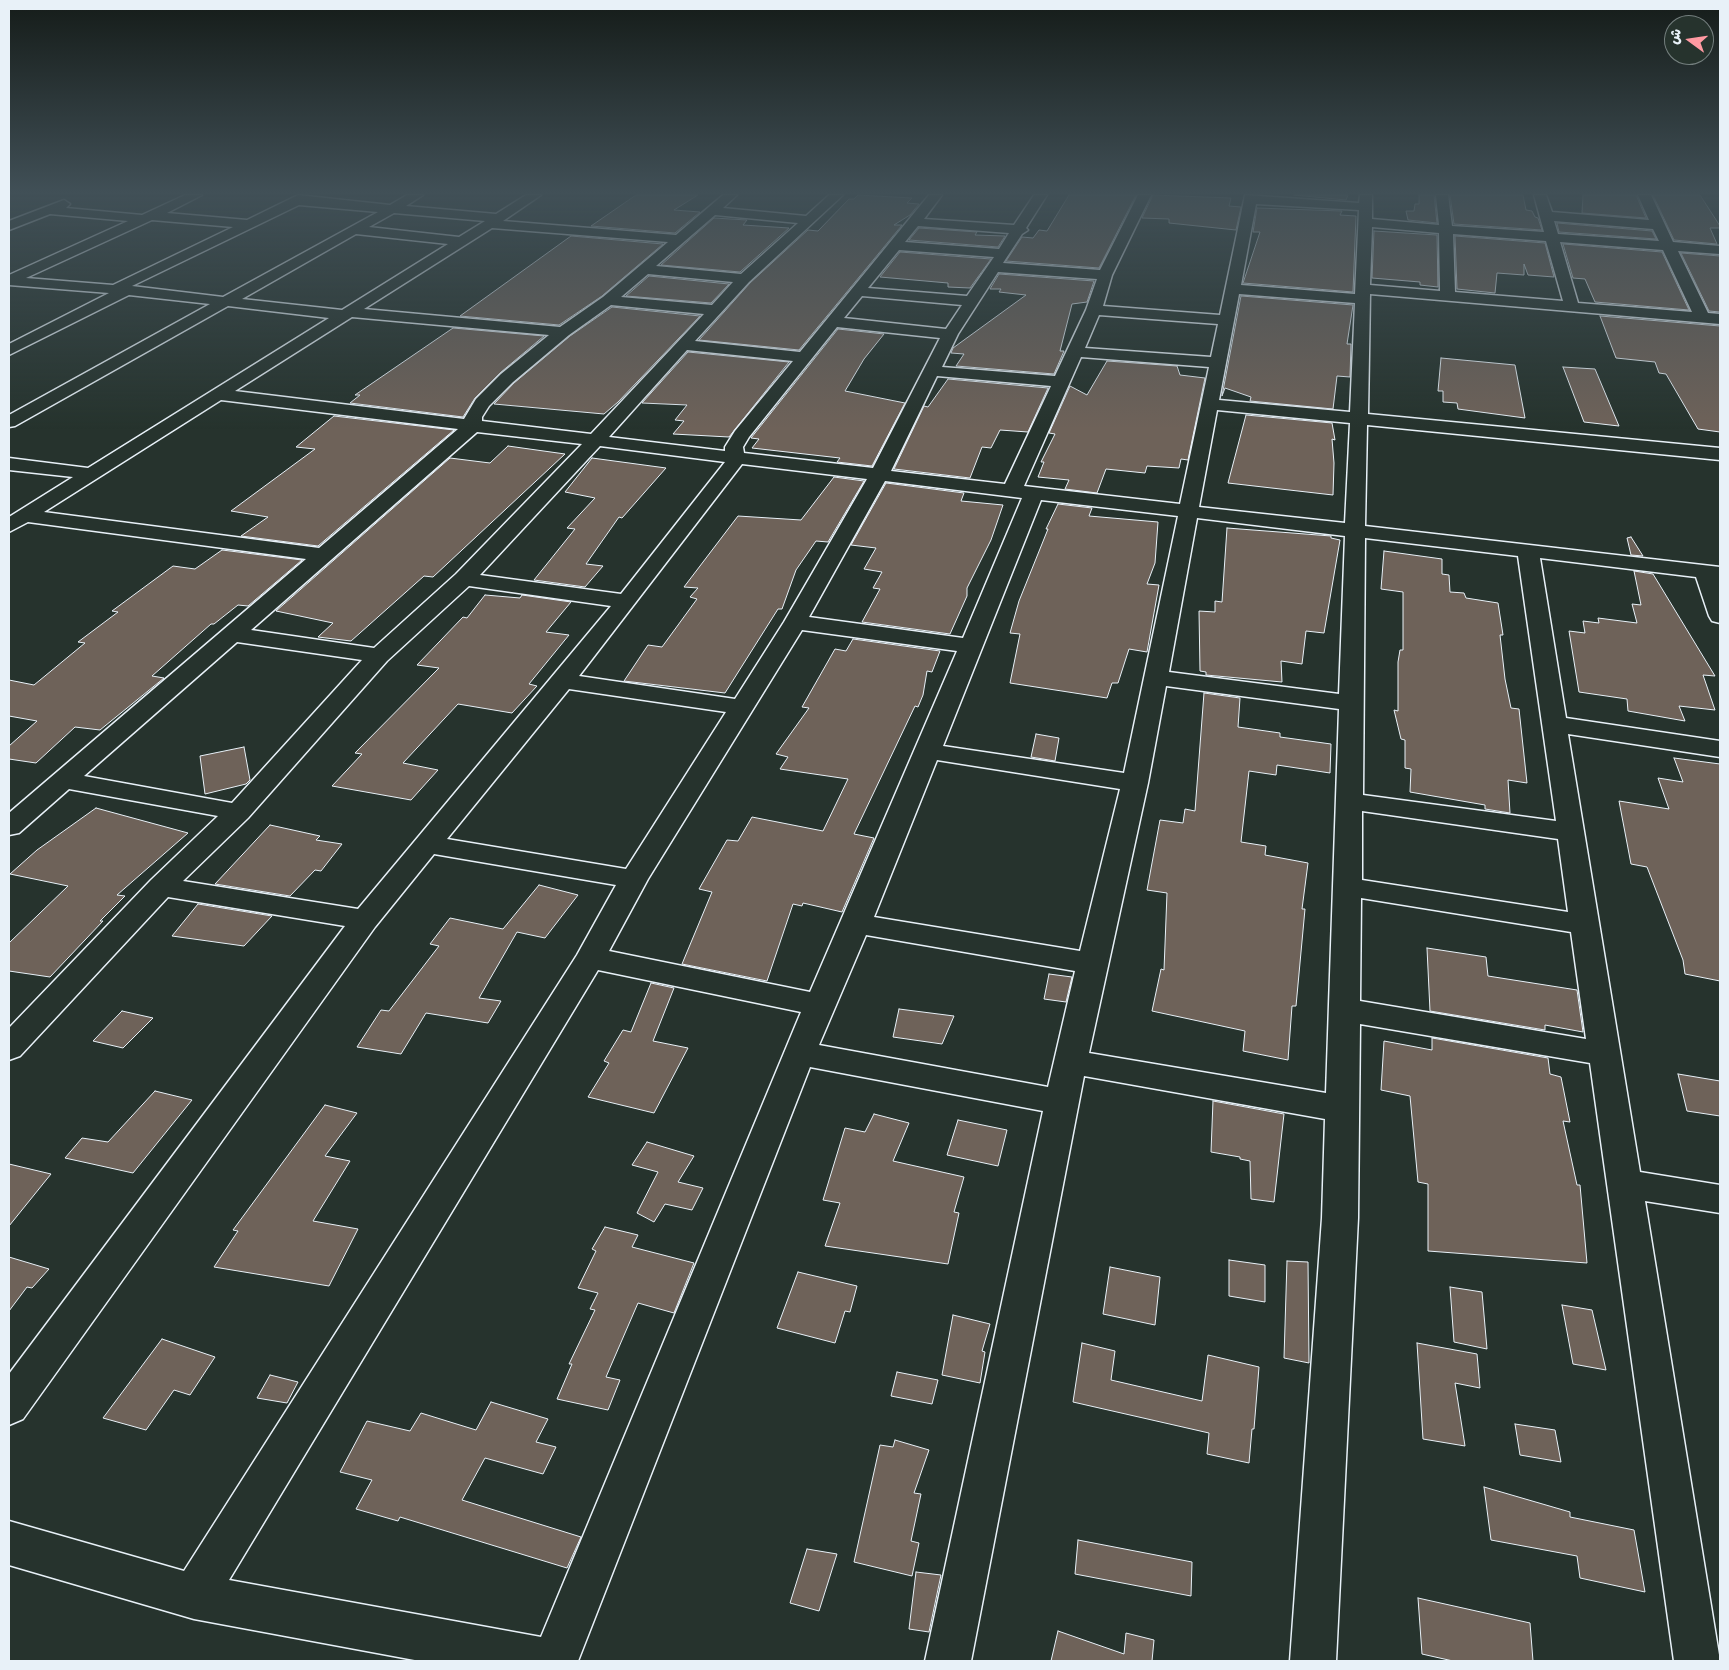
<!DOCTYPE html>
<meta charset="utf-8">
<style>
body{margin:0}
#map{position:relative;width:1729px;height:1670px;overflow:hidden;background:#26332d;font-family:Sriracha,"Playpen Sans Arabic",sans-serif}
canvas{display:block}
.frame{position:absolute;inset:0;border:10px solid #e8f1f8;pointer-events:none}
.north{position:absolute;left:1664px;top:15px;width:50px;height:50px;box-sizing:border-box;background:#26332d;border:1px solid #747f7e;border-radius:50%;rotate:284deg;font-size:14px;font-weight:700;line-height:20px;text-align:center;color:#e8f1f8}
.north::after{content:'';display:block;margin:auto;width:18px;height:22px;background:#ff9aa2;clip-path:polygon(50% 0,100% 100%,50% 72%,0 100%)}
</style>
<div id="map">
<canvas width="1729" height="1670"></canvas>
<div class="frame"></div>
<div class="north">ش</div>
</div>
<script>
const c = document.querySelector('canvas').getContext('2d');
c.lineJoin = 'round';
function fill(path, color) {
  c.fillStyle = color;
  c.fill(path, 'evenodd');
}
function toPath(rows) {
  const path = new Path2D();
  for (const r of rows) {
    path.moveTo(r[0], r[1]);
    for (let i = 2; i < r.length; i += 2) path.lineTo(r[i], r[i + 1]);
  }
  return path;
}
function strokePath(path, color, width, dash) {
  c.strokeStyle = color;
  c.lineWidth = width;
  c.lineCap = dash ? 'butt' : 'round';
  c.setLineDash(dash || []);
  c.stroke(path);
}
const building = toPath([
 [636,195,698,195,674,210,700,212,675,233,591,226,636,195],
 [858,195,912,198,907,203,919,204,910,215,894,225,902,225,799,350,699,340,750,283,808,230,818,231,849,199,854,199,858,195],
 [1069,195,1136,195,1099,268,1006,261,1022,237,1033,238,1039,230,1047,231,1069,195],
 [1153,195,1231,198,1229,206,1241,207,1236,230,1169,223,1169,219,1142,218,1153,195],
 [1294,195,1348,195,1346,200,1294,195],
 [1419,195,1434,195,1437,223,1408,220,1406,211,1414,211,1415,204,1419,204,1419,195],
 [1450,195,1523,195,1526,210,1532,211,1535,217,1538,218,1542,230,1454,224,1450,195],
 [1583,195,1636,195,1646,218,1582,213,1583,195],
 [1653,195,1700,195,1720,226,1720,228,1710,228,1717,244,1674,240,1653,195],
 [1257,208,1342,211,1340,215,1356,216,1353,292,1243,283,1260,232,1253,232,1257,208],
 [714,218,747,220,743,225,789,228,740,272,661,265,714,218],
 [1557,223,1652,231,1656,239,1559,232,1557,223],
 [919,228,977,232,975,235,1005,236,998,247,909,240,919,228],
 [1374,231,1437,235,1438,287,1420,285,1420,282,1372,278,1374,231],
 [571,236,663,244,602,296,559,325,460,316,571,236],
 [1455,236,1545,243,1554,277,1528,275,1524,264,1524,275,1497,273,1495,293,1457,289,1455,236],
 [1563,244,1662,252,1689,310,1595,302,1585,279,1573,278,1563,244],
 [900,252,991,259,970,288,948,287,948,283,880,277,900,252],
 [1681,253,1720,256,1720,312,1709,311,1681,253],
 [999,274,1094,281,1087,302,1072,304,1060,351,1064,351,1054,374,956,366,964,354,951,353,953,348,1026,295,999,292,1001,289,990,289,999,274],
 [649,276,729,284,711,303,626,296,649,276],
 [1241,296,1353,305,1347,344,1351,344,1350,377,1337,376,1333,409,1250,401,1251,397,1225,388,1222,396,1241,296],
 [612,307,700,316,618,402,604,414,494,404,514,383,570,336,612,307],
 [1600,316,1720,326,1720,432,1698,429,1666,374,1659,373,1655,362,1616,358,1600,316],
 [453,328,544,336,500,373,475,398,463,417,350,403,360,395,355,395,453,328],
 [838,329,884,334,864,359,845,391,905,403,872,466,837,462,840,458,752,448,759,439,751,438,838,329],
 [688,352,789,362,729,437,673,434,684,421,675,420,687,405,642,403,688,352],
 [1441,358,1515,365,1525,418,1458,409,1457,403,1443,402,1443,391,1438,391,1441,358],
 [1107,361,1177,366,1180,375,1205,378,1188,460,1181,459,1179,468,1147,466,1145,473,1106,469,1097,493,1065,489,1069,480,1038,477,1044,462,1041,462,1055,434,1049,433,1070,386,1087,395,1107,361],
 [1563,367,1595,369,1619,426,1584,422,1563,367],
 [948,379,1048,388,1028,432,1000,430,991,448,982,447,970,478,894,469,924,406,928,407,948,379],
 [1246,415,1332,423,1335,440,1332,439,1334,463,1333,495,1228,483,1246,415],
 [334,416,454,430,318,546,241,536,268,517,231,511,315,449,296,447,334,416],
 [508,446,565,454,433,577,424,576,351,641,318,637,333,623,276,611,450,458,490,463,508,446],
 [592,458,666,468,622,518,619,517,586,564,603,566,585,587,534,580,575,529,567,528,595,498,565,492,592,458],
 [834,477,864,481,828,542,816,541,796,570,782,609,778,609,725,693,624,681,648,645,662,647,697,599,690,597,698,588,684,587,738,516,801,520,834,477],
 [886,483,964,493,961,501,1003,505,991,540,967,588,967,596,950,634,862,622,880,589,873,588,882,572,864,569,876,548,851,545,886,483],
 [1058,504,1092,508,1089,516,1158,522,1155,563,1147,584,1159,585,1147,652,1129,649,1118,683,1112,683,1107,698,1010,683,1020,634,1010,633,1019,601,1048,529,1046,529,1058,504],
 [1227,528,1331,536,1331,538,1340,540,1324,633,1306,631,1302,664,1281,661,1282,682,1206,675,1206,672,1200,671,1199,611,1215,612,1215,601,1222,602,1227,528],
 [1631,537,1643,556,1631,555,1627,538,1631,537],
 [222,550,302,560,248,606,238,605,214,624,211,624,152,676,164,678,100,730,75,727,36,763,9,759,9,746,37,721,9,716,9,680,34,685,85,643,78,642,118,612,112,611,173,566,195,569,222,550],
 [1384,551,1442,559,1442,574,1449,575,1450,592,1464,593,1466,598,1498,603,1503,635,1500,635,1505,679,1511,708,1519,709,1527,783,1508,780,1510,813,1485,809,1485,805,1410,792,1411,769,1405,768,1405,740,1401,739,1394,710,1398,711,1398,662,1400,650,1403,650,1403,592,1381,589,1384,551],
 [1634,571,1653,574,1715,676,1703,675,1715,710,1679,706,1685,721,1628,711,1627,699,1579,692,1569,631,1585,633,1583,621,1599,623,1598,618,1637,623,1632,604,1641,605,1634,571],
 [485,595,520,598,522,595,571,602,546,632,569,635,529,684,537,686,512,713,458,704,403,763,438,770,411,800,332,786,362,754,355,753,439,668,417,665,463,617,467,618,485,595],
 [853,639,940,651,932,672,927,671,923,695,918,707,915,706,854,834,874,838,842,912,803,903,802,906,793,904,767,981,682,964,712,892,699,889,727,840,738,841,752,817,823,831,848,779,780,769,788,757,776,754,809,708,802,707,835,649,846,651,853,639],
 [1204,693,1240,698,1238,727,1280,733,1280,737,1331,744,1330,773,1277,765,1276,775,1249,771,1241,842,1266,846,1265,855,1308,863,1302,909,1305,909,1296,1006,1292,1006,1288,1060,1243,1051,1245,1031,1152,1011,1161,969,1164,970,1167,893,1147,890,1160,820,1183,823,1185,809,1195,811,1204,693],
 [1036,734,1059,738,1055,761,1031,757,1036,734],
 [244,747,250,780,246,784,205,794,200,756,244,747],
 [1674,758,1720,764,1720,981,1685,974,1683,960,1647,867,1631,864,1619,801,1669,809,1658,778,1683,782,1674,758],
 [96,808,188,833,117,895,125,896,100,921,103,921,50,977,9,971,9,943,68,886,10,874,37,850,96,808],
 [270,825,320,836,316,840,342,844,321,871,315,870,290,896,215,884,270,825],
 [539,885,578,895,545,938,517,932,479,998,501,1001,488,1023,426,1013,401,1054,357,1047,381,1010,389,1011,439,946,430,944,450,918,503,929,539,885],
 [198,904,272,916,244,946,172,936,198,904],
 [1427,948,1486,957,1488,976,1577,990,1583,1032,1545,1025,1545,1030,1430,1011,1427,948],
 [1049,974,1072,977,1066,1002,1044,999,1049,974],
 [651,983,674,988,653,1041,688,1048,654,1113,588,1097,609,1063,604,1061,623,1030,631,1032,651,983],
 [899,1009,954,1016,942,1044,893,1037,899,1009],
 [122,1011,153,1018,123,1048,93,1041,122,1011],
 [1432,1038,1548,1058,1550,1074,1561,1077,1570,1122,1563,1121,1577,1185,1580,1185,1587,1263,1428,1251,1428,1184,1418,1182,1410,1096,1381,1090,1384,1041,1432,1050,1432,1038],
 [1678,1074,1720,1081,1720,1116,1687,1111,1678,1074],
 [155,1091,192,1100,133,1173,65,1158,82,1138,108,1142,155,1091],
 [1213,1101,1284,1114,1274,1202,1251,1199,1250,1161,1240,1159,1240,1157,1211,1152,1213,1101],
 [325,1105,357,1113,325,1156,350,1161,313,1221,358,1229,329,1286,214,1267,238,1231,233,1230,325,1105],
 [874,1114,909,1123,893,1161,964,1177,954,1212,959,1213,948,1264,825,1246,840,1203,823,1200,845,1128,865,1132,874,1114],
 [958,1120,1007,1130,998,1166,947,1155,958,1120],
 [647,1142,694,1156,678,1182,703,1188,692,1210,665,1204,654,1222,637,1213,658,1172,632,1165,647,1142],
 [9,1164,51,1174,9,1226,9,1164],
 [605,1227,638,1235,632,1247,694,1263,674,1313,638,1303,606,1377,620,1380,608,1410,557,1399,572,1364,569,1364,595,1310,590,1309,598,1293,578,1288,596,1251,592,1249,605,1227],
 [9,1257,49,1269,32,1288,27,1287,9,1311,9,1257],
 [1229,1260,1265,1265,1265,1302,1229,1296,1229,1260],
 [1287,1261,1308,1262,1309,1363,1284,1358,1287,1261],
 [1110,1267,1160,1277,1155,1325,1103,1314,1110,1267],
 [798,1272,857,1286,850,1312,845,1311,835,1343,777,1328,798,1272],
 [1450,1287,1482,1292,1487,1349,1454,1342,1450,1287],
 [1562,1305,1592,1310,1606,1370,1573,1364,1562,1305],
 [953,1315,990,1324,982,1351,985,1352,980,1383,942,1375,953,1315],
 [162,1339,215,1357,190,1395,174,1390,146,1430,103,1418,162,1339],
 [1082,1343,1115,1351,1111,1380,1202,1401,1208,1355,1259,1367,1254,1429,1252,1429,1249,1463,1207,1454,1209,1433,1073,1402,1082,1343],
 [1417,1343,1477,1354,1480,1388,1455,1383,1465,1446,1423,1439,1417,1343],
 [897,1372,938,1380,932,1404,891,1396,897,1372],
 [270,1375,298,1382,287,1403,257,1398,270,1375],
 [491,1402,548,1419,536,1442,556,1447,543,1474,485,1458,462,1500,581,1537,567,1568,400,1517,398,1521,356,1509,372,1480,340,1472,367,1421,410,1431,421,1413,476,1430,491,1402],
 [1515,1424,1555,1430,1561,1462,1520,1455,1515,1424],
 [895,1440,929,1450,914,1493,921,1494,911,1541,919,1543,912,1576,854,1562,880,1445,893,1447,895,1440],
 [1484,1487,1570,1512,1570,1517,1634,1530,1645,1592,1580,1578,1577,1556,1491,1540,1484,1487],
 [1078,1540,1192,1562,1191,1596,1075,1574,1078,1540],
 [807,1549,837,1554,819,1611,790,1603,807,1549],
 [916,1572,941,1575,929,1632,909,1629,916,1572],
 [1418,1598,1530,1623,1533,1661,1453,1661,1422,1654,1418,1598],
 [1058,1631,1124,1654,1126,1633,1154,1640,1152,1661,1051,1661,1058,1631]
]);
const minor = toPath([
 [185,195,202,195,167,213,247,220,298,195,390,205,407,195,423,195,406,206,496,214,526,195,541,195,503,221,676,235,723,195,737,195,723,208,806,216,829,195,843,195,749,282,695,341,800,352,929,195,942,195,924,219,1014,225,1034,195,1047,195,1026,228,1028,230,1022,234,1003,263,1100,270,1138,195,1151,195,1112,275,1103,306,1220,315,1245,195,1359,203,1360,195,1372,195,1372,219,1439,225,1436,195,1448,195,1452,226,1544,232,1534,195,1546,195,1552,212,1649,220,1638,195,1651,195,1673,242,1720,246,1720,254,1678,251,1708,313,1720,314,1720,324,1370,294,1368,414,1720,448,1720,460,1367,425,1365,526,1720,567,1720,623,1712,621,1709,616,1696,577,1540,558,1566,718,1720,741,1720,757,1568,734,1640,1172,1720,1185,1720,1213,1645,1201,1720,1661,1674,1661,1590,1063,1360,1024,1358,1218,1336,1661,1290,1661,1322,1218,1325,1119,1084,1076,971,1661,925,1661,1043,1111,810,1067,578,1661,420,1661,194,1619,9,1565,9,1521,184,1571,577,955,616,885,434,854,375,927,23,1419,9,1425,9,1374,345,926,168,897,20,1056,9,1060,9,1028,151,880,218,816,69,789,19,833,9,835,9,813,306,559,28,522,9,532,9,517,73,477,9,470,9,458,88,468,329,318,228,306,15,426,9,427,9,415,210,304,129,295,9,355,9,344,109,293,9,285,9,275,128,221,50,214,9,230,9,221,64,200,70,204,66,208,142,215,185,195],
 [1256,204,1359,210,1355,294,1241,285,1256,204],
 [299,205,378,212,223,297,132,286,299,205],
 [394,213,485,221,459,237,369,227,394,213],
 [715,215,798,223,741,274,656,266,715,215],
 [152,220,233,227,113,285,26,278,152,220],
 [1554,221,1653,229,1659,241,1558,234,1554,221],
 [918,226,1009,233,999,249,905,242,918,226],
 [1372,227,1439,233,1440,291,1370,285,1372,227],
 [492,228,668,242,603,297,560,327,364,309,492,228],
 [356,234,448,244,342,310,242,299,356,234],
 [1453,234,1546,241,1563,301,1455,292,1453,234],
 [1560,242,1663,250,1692,312,1578,303,1560,242],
 [899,250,994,257,967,296,868,288,899,250],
 [998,272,1097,279,1086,310,1055,376,942,367,958,334,998,272],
 [648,274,733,282,712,305,621,297,648,274],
 [1239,294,1355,303,1350,412,1219,400,1239,294],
 [862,296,962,305,946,329,844,318,862,296],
 [611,305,704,314,591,434,482,421,482,417,489,406,513,382,569,335,611,305],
 [1099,315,1218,324,1211,357,1085,348,1099,315],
 [352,317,549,335,501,374,476,399,464,419,235,391,352,317],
 [837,327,940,338,873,468,744,453,743,447,749,437,837,327],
 [687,350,793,361,735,431,725,447,725,451,609,437,687,350],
 [1081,357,1209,367,1180,504,1024,486,1081,357],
 [937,376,1051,386,1005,484,891,471,937,376],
 [221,400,458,429,319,548,44,512,221,400],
 [1217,410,1350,423,1345,523,1199,507,1217,410],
 [477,432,582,444,456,574,374,648,251,630,477,432],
 [600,446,725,462,621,594,480,575,600,446],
 [742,464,867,479,784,622,735,699,579,676,742,464],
 [885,481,1022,498,963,638,809,617,885,481],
 [1041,500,1178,516,1124,773,943,746,1041,500],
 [1197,518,1345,536,1339,694,1169,672,1197,518],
 [1365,538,1518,556,1556,821,1363,795,1365,538],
 [469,586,611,606,358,909,183,881,248,818,387,661,469,586],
 [802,630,957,651,810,992,609,951,648,879,802,630],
 [237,642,362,660,232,803,84,776,237,642],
 [1166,686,1339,709,1326,1093,1089,1053,1148,783,1166,686],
 [569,689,726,712,626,869,447,839,569,689],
 [937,760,1120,789,1080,951,874,917,937,760],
 [1362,811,1558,839,1568,912,1362,880,1362,811],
 [1361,898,1571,932,1586,1039,1360,1001,1361,898],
 [866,935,1075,971,1048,1087,819,1045,866,935],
 [598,970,801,1012,541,1637,229,1580,598,970]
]);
fill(building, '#6e6259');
strokePath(building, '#e8f1f8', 1);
strokePath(minor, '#e8f1f8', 3);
fill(minor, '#26332d');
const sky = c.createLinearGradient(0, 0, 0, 429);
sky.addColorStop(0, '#151c19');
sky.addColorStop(0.45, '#415057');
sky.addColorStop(1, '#41505700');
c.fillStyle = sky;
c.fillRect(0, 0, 1729, 429);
</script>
